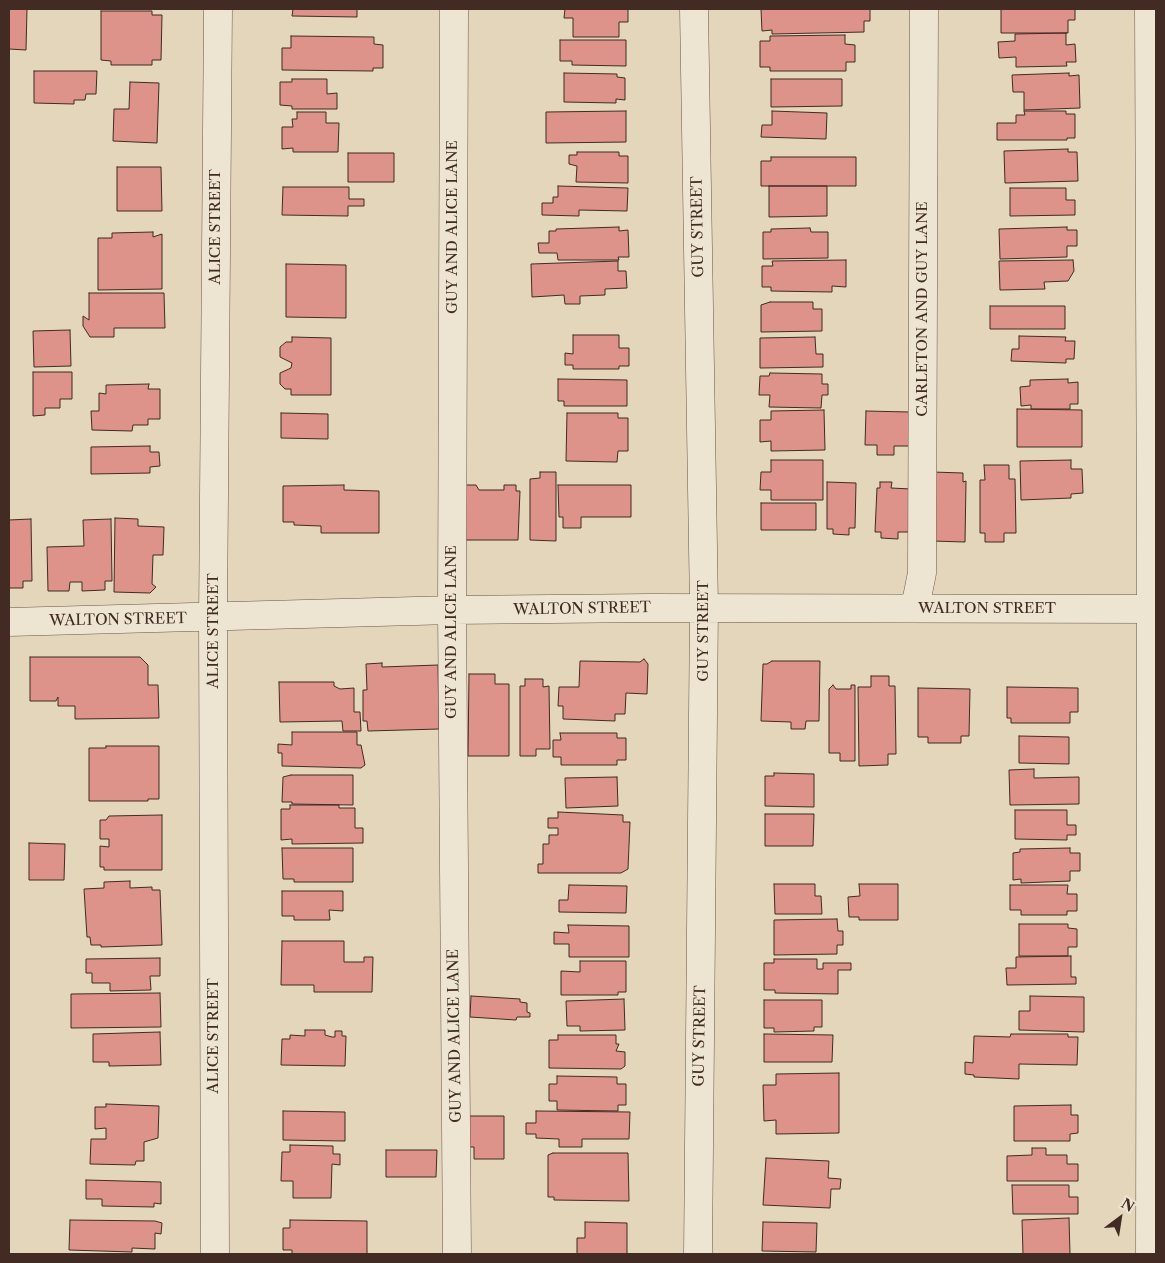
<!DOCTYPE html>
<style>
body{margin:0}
#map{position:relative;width:1165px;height:1263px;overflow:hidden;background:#e3d6ba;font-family:"Libre Caslon Text",serif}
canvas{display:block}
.frame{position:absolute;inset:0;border:10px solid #412b22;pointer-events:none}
.north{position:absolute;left:1095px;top:1193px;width:50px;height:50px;-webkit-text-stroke:4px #ede4d2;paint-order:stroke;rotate:31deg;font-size:14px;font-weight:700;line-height:20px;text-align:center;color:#412b22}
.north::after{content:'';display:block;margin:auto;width:18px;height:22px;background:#412b22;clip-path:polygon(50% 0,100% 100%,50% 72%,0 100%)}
</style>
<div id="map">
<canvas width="1165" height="1263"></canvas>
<div class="frame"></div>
<div class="north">N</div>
</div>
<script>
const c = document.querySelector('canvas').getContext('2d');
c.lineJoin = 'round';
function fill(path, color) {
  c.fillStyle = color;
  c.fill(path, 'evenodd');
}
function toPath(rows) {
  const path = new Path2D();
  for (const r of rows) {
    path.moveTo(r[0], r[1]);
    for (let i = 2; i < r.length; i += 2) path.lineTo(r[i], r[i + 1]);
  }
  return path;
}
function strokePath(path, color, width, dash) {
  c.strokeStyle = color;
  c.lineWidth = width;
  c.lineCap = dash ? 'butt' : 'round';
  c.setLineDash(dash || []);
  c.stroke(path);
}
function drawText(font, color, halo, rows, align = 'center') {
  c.font = font + ' "Libre Caslon Text",serif';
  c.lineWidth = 4.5;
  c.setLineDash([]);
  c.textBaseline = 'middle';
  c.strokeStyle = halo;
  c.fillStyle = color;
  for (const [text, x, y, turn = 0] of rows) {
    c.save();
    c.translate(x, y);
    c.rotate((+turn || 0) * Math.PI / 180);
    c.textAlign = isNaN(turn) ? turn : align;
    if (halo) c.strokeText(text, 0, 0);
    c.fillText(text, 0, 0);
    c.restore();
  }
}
const building = toPath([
 [9,9,27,9,26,50,9,49,9,9],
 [293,9,357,9,357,17,292,16,293,9],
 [565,9,628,9,628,22,619,22,619,37,573,37,573,18,564,18,565,9],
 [761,9,870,9,870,21,864,21,864,32,772,34,772,30,762,31,761,9],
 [1001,9,1075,9,1075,20,1068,20,1068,33,1001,33,1001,9],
 [101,11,152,11,152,15,162,15,161,60,152,60,152,65,111,65,111,61,101,60,101,11],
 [1066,33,1066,45,1075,44,1076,62,1066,62,1067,66,1016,67,1016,57,999,58,998,42,1015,41,1015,34,1066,33],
 [845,35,845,44,855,45,855,62,846,62,846,71,770,71,770,67,760,67,760,41,770,41,770,36,845,35],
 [291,36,374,37,374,44,383,45,383,68,373,68,373,71,282,70,282,48,291,48,291,36],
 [560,40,626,40,626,66,572,65,572,61,560,61,560,40],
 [34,71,97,71,96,94,86,94,85,100,74,100,74,104,34,103,34,71],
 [564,73,617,74,617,77,625,78,625,100,616,99,616,103,564,102,564,73],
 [1069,73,1069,76,1079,75,1080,108,1024,110,1024,92,1013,92,1012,75,1069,73],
 [292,79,327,79,327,94,337,93,337,109,292,109,292,106,280,105,280,82,292,82,292,79],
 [771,79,842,79,842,106,771,107,771,79],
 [130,82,159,83,157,143,113,141,114,109,129,109,130,82],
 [626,111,626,142,546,143,546,112,626,111],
 [772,111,827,113,826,139,761,137,762,125,772,125,772,111],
 [1024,111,1066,111,1066,114,1075,114,1075,138,1067,138,1067,140,997,140,997,123,1016,123,1016,115,1025,115,1024,111],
 [297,112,326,112,326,123,339,123,338,152,293,152,293,148,282,149,282,127,293,127,292,119,297,119,297,112],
 [1068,149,1068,152,1077,152,1078,181,1005,183,1004,151,1068,149],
 [577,152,619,152,619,156,628,156,628,183,576,182,577,166,569,164,569,155,577,155,577,152],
 [348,153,394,153,394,182,348,182,348,153],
 [771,157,856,157,856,186,761,186,761,161,771,161,771,157],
 [117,167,161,167,162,211,117,211,117,167],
 [558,186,628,188,627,211,579,210,579,216,542,215,542,203,553,203,553,197,558,197,558,186],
 [769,186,827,186,827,216,769,217,769,186],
 [283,187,349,187,349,199,364,199,364,206,348,206,348,216,282,215,283,187],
 [1010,188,1066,188,1066,200,1075,200,1075,215,1010,216,1010,188],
 [619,227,619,231,628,230,629,257,618,257,619,260,558,260,557,253,539,253,538,243,549,243,549,231,556,231,556,229,619,227],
 [1067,227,1067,230,1077,230,1077,246,1067,246,1067,257,1000,259,999,229,1067,227],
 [810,228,811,232,828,232,828,258,763,259,763,232,771,232,771,229,810,228],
 [153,232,153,237,162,234,162,289,98,290,98,238,112,238,112,233,153,232],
 [846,260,846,287,832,286,832,292,771,291,771,287,762,287,762,266,773,266,772,261,846,260],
 [1073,260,1074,271,1068,281,1044,282,1045,289,1000,290,999,261,1073,260],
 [618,261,618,271,626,271,627,288,605,289,605,295,580,296,580,304,565,304,564,295,532,297,531,264,618,261],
 [286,264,346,265,346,318,286,317,286,264],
 [89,293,164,293,165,328,114,328,114,337,90,337,83,326,83,316,89,320,89,293],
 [770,302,813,302,813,309,822,309,822,331,761,332,761,305,770,302],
 [990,306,1065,306,1065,329,990,329,990,306],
 [70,330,71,366,34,367,33,331,70,330],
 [573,335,619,335,619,348,629,348,629,366,619,366,619,369,573,369,573,365,565,365,565,353,573,354,573,335],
 [1019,336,1066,337,1065,341,1075,341,1074,359,1066,359,1066,363,1011,361,1012,349,1019,349,1019,336],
 [292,337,331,338,331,395,291,395,291,389,285,389,280,384,280,373,291,368,292,363,280,357,280,347,286,342,292,342,292,337],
 [815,337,816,354,823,354,823,367,760,368,760,338,815,337],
 [33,372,72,372,72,399,60,399,60,408,45,408,45,415,33,416,33,372],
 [770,373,822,374,822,384,828,384,828,395,822,395,821,408,769,407,770,395,759,395,760,376,769,376,770,373],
 [558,379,627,380,627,406,564,406,564,401,558,401,558,379],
 [1068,379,1068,383,1078,382,1078,404,1070,404,1070,409,1031,409,1031,405,1021,406,1020,387,1030,386,1030,380,1068,379],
 [149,384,148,389,160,389,160,419,148,419,148,425,133,425,132,431,92,430,91,411,99,411,99,393,106,394,106,385,149,384],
 [1017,409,1082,410,1082,447,1017,447,1017,409],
 [824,410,825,450,771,451,771,441,760,442,760,420,771,420,771,411,824,410],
 [866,411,909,412,909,446,894,446,894,455,877,455,877,445,865,445,866,411],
 [281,413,328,414,328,439,281,438,281,413],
 [567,413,618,413,618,418,628,418,628,451,618,451,617,462,566,461,567,413],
 [150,446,150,452,159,452,160,466,150,467,150,473,91,474,91,447,150,446],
 [771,460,823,460,823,500,771,500,771,490,760,490,761,472,771,472,771,460],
 [1071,460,1071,469,1082,469,1083,493,1071,494,1071,498,1021,500,1020,461,1071,460],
 [984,465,1009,465,1009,479,1015,479,1016,533,1004,533,1004,542,985,542,985,533,980,533,980,480,985,480,984,465],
 [540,472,556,472,556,541,530,540,530,479,540,478,540,472],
 [932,472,963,473,963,482,966,481,965,542,932,541,932,472],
 [827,482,856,483,855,528,849,528,849,535,833,534,833,529,827,529,827,482],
 [880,482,892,482,891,488,911,489,910,532,898,532,898,539,881,538,881,532,875,532,877,488,880,488,880,482],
 [344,485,344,490,379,491,379,533,321,533,321,526,294,525,294,522,283,522,283,486,344,485],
 [466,485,476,485,479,490,504,490,504,485,516,485,516,491,520,491,518,540,465,540,464,490,466,485],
 [558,485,631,485,631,517,581,517,581,528,563,528,563,517,559,517,558,485],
 [761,503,816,503,816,530,761,530,761,503],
 [115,518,138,519,138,526,164,527,163,555,153,555,152,584,156,587,150,593,114,592,115,518],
 [31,519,32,581,23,581,23,588,9,588,9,520,31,519],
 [111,519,112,581,105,581,105,590,82,591,82,582,70,582,69,591,48,591,47,547,84,546,83,520,111,519],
 [30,657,140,657,148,665,148,685,158,685,159,718,75,719,75,706,58,706,58,697,56,701,30,701,30,657],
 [644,659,648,664,647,694,626,693,625,714,615,714,615,721,563,719,563,706,558,706,559,687,579,687,580,661,640,662,644,659],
 [772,661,820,661,819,721,806,721,805,729,791,729,791,722,761,721,763,664,767,664,772,661],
 [382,663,382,667,438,665,439,729,368,731,367,721,363,721,363,690,367,690,366,664,382,663],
 [469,674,495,674,495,684,509,684,509,756,468,756,469,674],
 [871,676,889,676,889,686,895,686,896,754,888,754,888,765,859,766,858,687,871,687,871,676],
 [525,679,543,679,543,687,549,686,550,749,536,749,536,756,520,756,520,686,525,686,525,679],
 [279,682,334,682,334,686,340,689,354,688,354,712,360,712,361,731,343,731,342,721,280,722,279,682],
 [833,685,836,689,851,689,851,685,855,685,855,761,840,761,840,753,829,753,829,689,833,685],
 [1007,687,1078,688,1078,712,1070,712,1070,723,1011,723,1011,718,1007,718,1007,687],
 [918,688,970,689,969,736,961,736,961,743,928,743,928,737,918,737,918,688],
 [292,732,357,732,357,745,361,745,365,765,361,768,282,766,282,753,278,753,278,744,292,745,292,732],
 [560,733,617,733,617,738,626,738,626,760,617,760,617,765,561,765,561,757,553,757,553,740,561,740,560,733],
 [1019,736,1069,737,1069,764,1019,763,1019,736],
 [106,746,159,746,159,799,148,799,148,801,89,801,89,748,106,748,106,746],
 [1034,769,1034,778,1079,777,1079,804,1010,805,1009,770,1034,769],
 [774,773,814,774,814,807,765,806,765,776,774,776,774,773],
 [291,775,353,775,353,805,292,804,292,802,282,802,283,777,291,775],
 [617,777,618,806,566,808,565,778,617,777],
 [290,805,339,805,339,808,355,808,355,828,363,828,363,843,292,844,292,839,281,840,281,809,290,809,290,805],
 [1015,810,1067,810,1067,825,1076,825,1076,835,1067,835,1067,840,1015,839,1015,810],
 [558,812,623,815,623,822,630,822,628,869,621,873,538,873,538,864,543,864,543,844,549,844,549,835,558,835,558,828,548,828,548,818,558,818,558,812],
 [765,814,814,814,813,846,765,846,765,814],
 [162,815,162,870,104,870,104,867,100,867,100,846,109,847,109,839,100,839,100,820,106,820,109,816,162,815],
 [29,843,65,844,64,880,29,880,29,843],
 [282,848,353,848,353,882,294,882,294,879,283,879,282,848],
 [1070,848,1070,853,1080,853,1080,871,1070,871,1070,881,1021,883,1021,879,1013,880,1013,853,1020,852,1020,849,1070,848],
 [130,881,130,888,152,887,152,890,160,890,162,945,101,947,101,945,91,945,90,937,87,937,84,889,104,888,104,882,130,881],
 [774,884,815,884,815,896,821,896,822,914,775,914,774,884],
 [859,884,898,884,898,920,859,920,859,917,849,917,848,897,860,896,859,884],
 [569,885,627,886,626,913,559,912,559,900,568,900,569,885],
 [1010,885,1068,885,1067,894,1077,894,1077,911,1067,911,1067,915,1021,915,1021,910,1010,910,1010,885],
 [282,891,343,891,343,911,329,910,330,920,294,920,294,916,282,916,282,891],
 [837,919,838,931,843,931,843,945,837,945,837,954,774,955,774,920,837,919],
 [1019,924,1068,924,1068,928,1077,929,1077,947,1068,947,1068,956,1019,956,1019,924],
 [568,925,629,926,629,957,569,957,569,944,554,944,554,932,569,933,568,925],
 [282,941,344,941,344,962,364,962,364,957,373,957,372,992,314,992,314,985,281,985,282,941],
 [1071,956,1071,977,1076,977,1076,984,1007,985,1006,968,1016,968,1016,957,1071,956],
 [160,958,160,976,150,976,151,990,110,991,110,983,92,983,92,973,86,973,86,959,160,958],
 [774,959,817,959,817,969,823,969,823,963,851,963,851,970,838,970,838,994,775,993,775,990,764,990,764,963,774,963,774,959],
 [580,961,626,961,626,992,618,992,618,995,561,995,561,971,580,972,580,961],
 [160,993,161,1027,71,1028,71,994,160,993],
 [471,996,520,999,520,1002,527,1003,527,1012,530,1013,530,1017,517,1017,516,1020,470,1017,471,996],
 [1030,996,1084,997,1084,1032,1019,1030,1019,1011,1030,1011,1030,996],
 [624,999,625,1030,580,1031,580,1026,567,1026,566,1001,624,999],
 [764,1000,822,1000,822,1027,814,1027,814,1031,774,1032,774,1028,764,1028,764,1000],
 [305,1030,325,1030,325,1035,332,1037,335,1037,335,1031,342,1031,342,1036,346,1036,345,1066,281,1065,282,1039,290,1039,290,1035,305,1036,305,1030],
 [160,1032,161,1065,109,1066,109,1062,93,1062,93,1034,160,1032],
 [764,1034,833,1035,832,1062,764,1062,764,1034],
 [1011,1034,1068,1034,1068,1037,1078,1037,1077,1065,1019,1064,1019,1079,974,1077,974,1075,965,1074,965,1062,973,1063,974,1036,1010,1037,1011,1034],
 [558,1035,616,1035,616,1044,619,1044,616,1051,625,1052,625,1066,621,1069,549,1068,549,1040,558,1040,558,1035],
 [839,1073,839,1133,776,1134,776,1120,764,1121,763,1085,776,1085,776,1074,839,1073],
 [557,1076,617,1077,617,1084,626,1084,626,1105,618,1105,618,1111,557,1110,557,1101,549,1101,549,1084,557,1084,557,1076],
 [106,1104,159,1106,158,1138,144,1142,144,1161,136,1161,135,1165,90,1164,91,1139,106,1139,106,1128,95,1129,95,1107,106,1107,106,1104],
 [1071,1105,1071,1115,1078,1115,1078,1133,1070,1134,1070,1141,1014,1141,1014,1106,1071,1105],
 [283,1111,345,1112,345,1141,283,1140,283,1111],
 [536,1111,630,1112,629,1139,582,1139,582,1147,559,1147,559,1139,536,1138,536,1134,526,1134,526,1123,536,1123,536,1111],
 [469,1116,504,1116,504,1159,474,1159,474,1147,469,1147,469,1116],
 [290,1145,333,1146,333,1154,340,1154,340,1165,332,1164,331,1198,293,1198,293,1181,281,1181,282,1152,290,1152,290,1145],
 [1032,1148,1046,1148,1046,1155,1067,1155,1067,1164,1078,1164,1078,1181,1007,1181,1007,1156,1032,1155,1032,1148],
 [386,1150,437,1150,436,1177,386,1177,386,1150],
 [553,1153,628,1153,629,1201,554,1200,554,1197,548,1197,548,1155,553,1153],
 [766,1158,829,1161,828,1178,841,1179,840,1189,831,1189,830,1208,763,1205,766,1158],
 [86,1180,161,1182,161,1204,154,1203,154,1207,102,1206,102,1199,86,1199,86,1180],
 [1012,1185,1069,1185,1069,1197,1078,1197,1078,1214,1013,1214,1012,1185],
 [1069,1218,1070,1254,1023,1254,1022,1220,1069,1218],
 [70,1220,155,1221,162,1223,161,1234,155,1233,155,1249,132,1248,132,1252,69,1250,70,1220],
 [290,1220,367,1221,367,1254,292,1254,292,1250,283,1250,283,1228,290,1228,290,1220],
 [585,1222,627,1223,627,1254,577,1254,577,1238,585,1238,585,1222],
 [763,1222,817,1223,816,1252,762,1251,763,1222]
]);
const minor = toPath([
 [454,9,452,610,457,1254],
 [694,9,704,607,698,1254],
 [1149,9,1151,564,1150,1254],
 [915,608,922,573,924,9],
 [9,622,452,610,650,608,1156,609],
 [215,1254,213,617,218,9]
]);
const streetNames = [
 ["ALICE STREET",216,227,-90],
 ["GUY AND ALICE LANE",453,227,-90],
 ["GUY STREET",698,227,-91],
 ["CARLETON AND GUY LANE",923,309,-90],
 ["WALTON STREET",582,609,-1],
 ["WALTON STREET",987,609],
 ["WALTON STREET",118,620,-1],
 ["ALICE STREET",214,631,-90],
 ["GUY STREET",704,631,-90],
 ["GUY AND ALICE LANE",452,632,-90],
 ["ALICE STREET",214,1036,-90],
 ["GUY AND ALICE LANE",455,1036,-91],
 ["GUY STREET",700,1036,-89]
];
fill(building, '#dd938a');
strokePath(building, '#412b22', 1);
strokePath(minor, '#6a5648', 29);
strokePath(minor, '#ede4d2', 28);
drawText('15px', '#412b22', '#ede4d2', streetNames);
</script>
